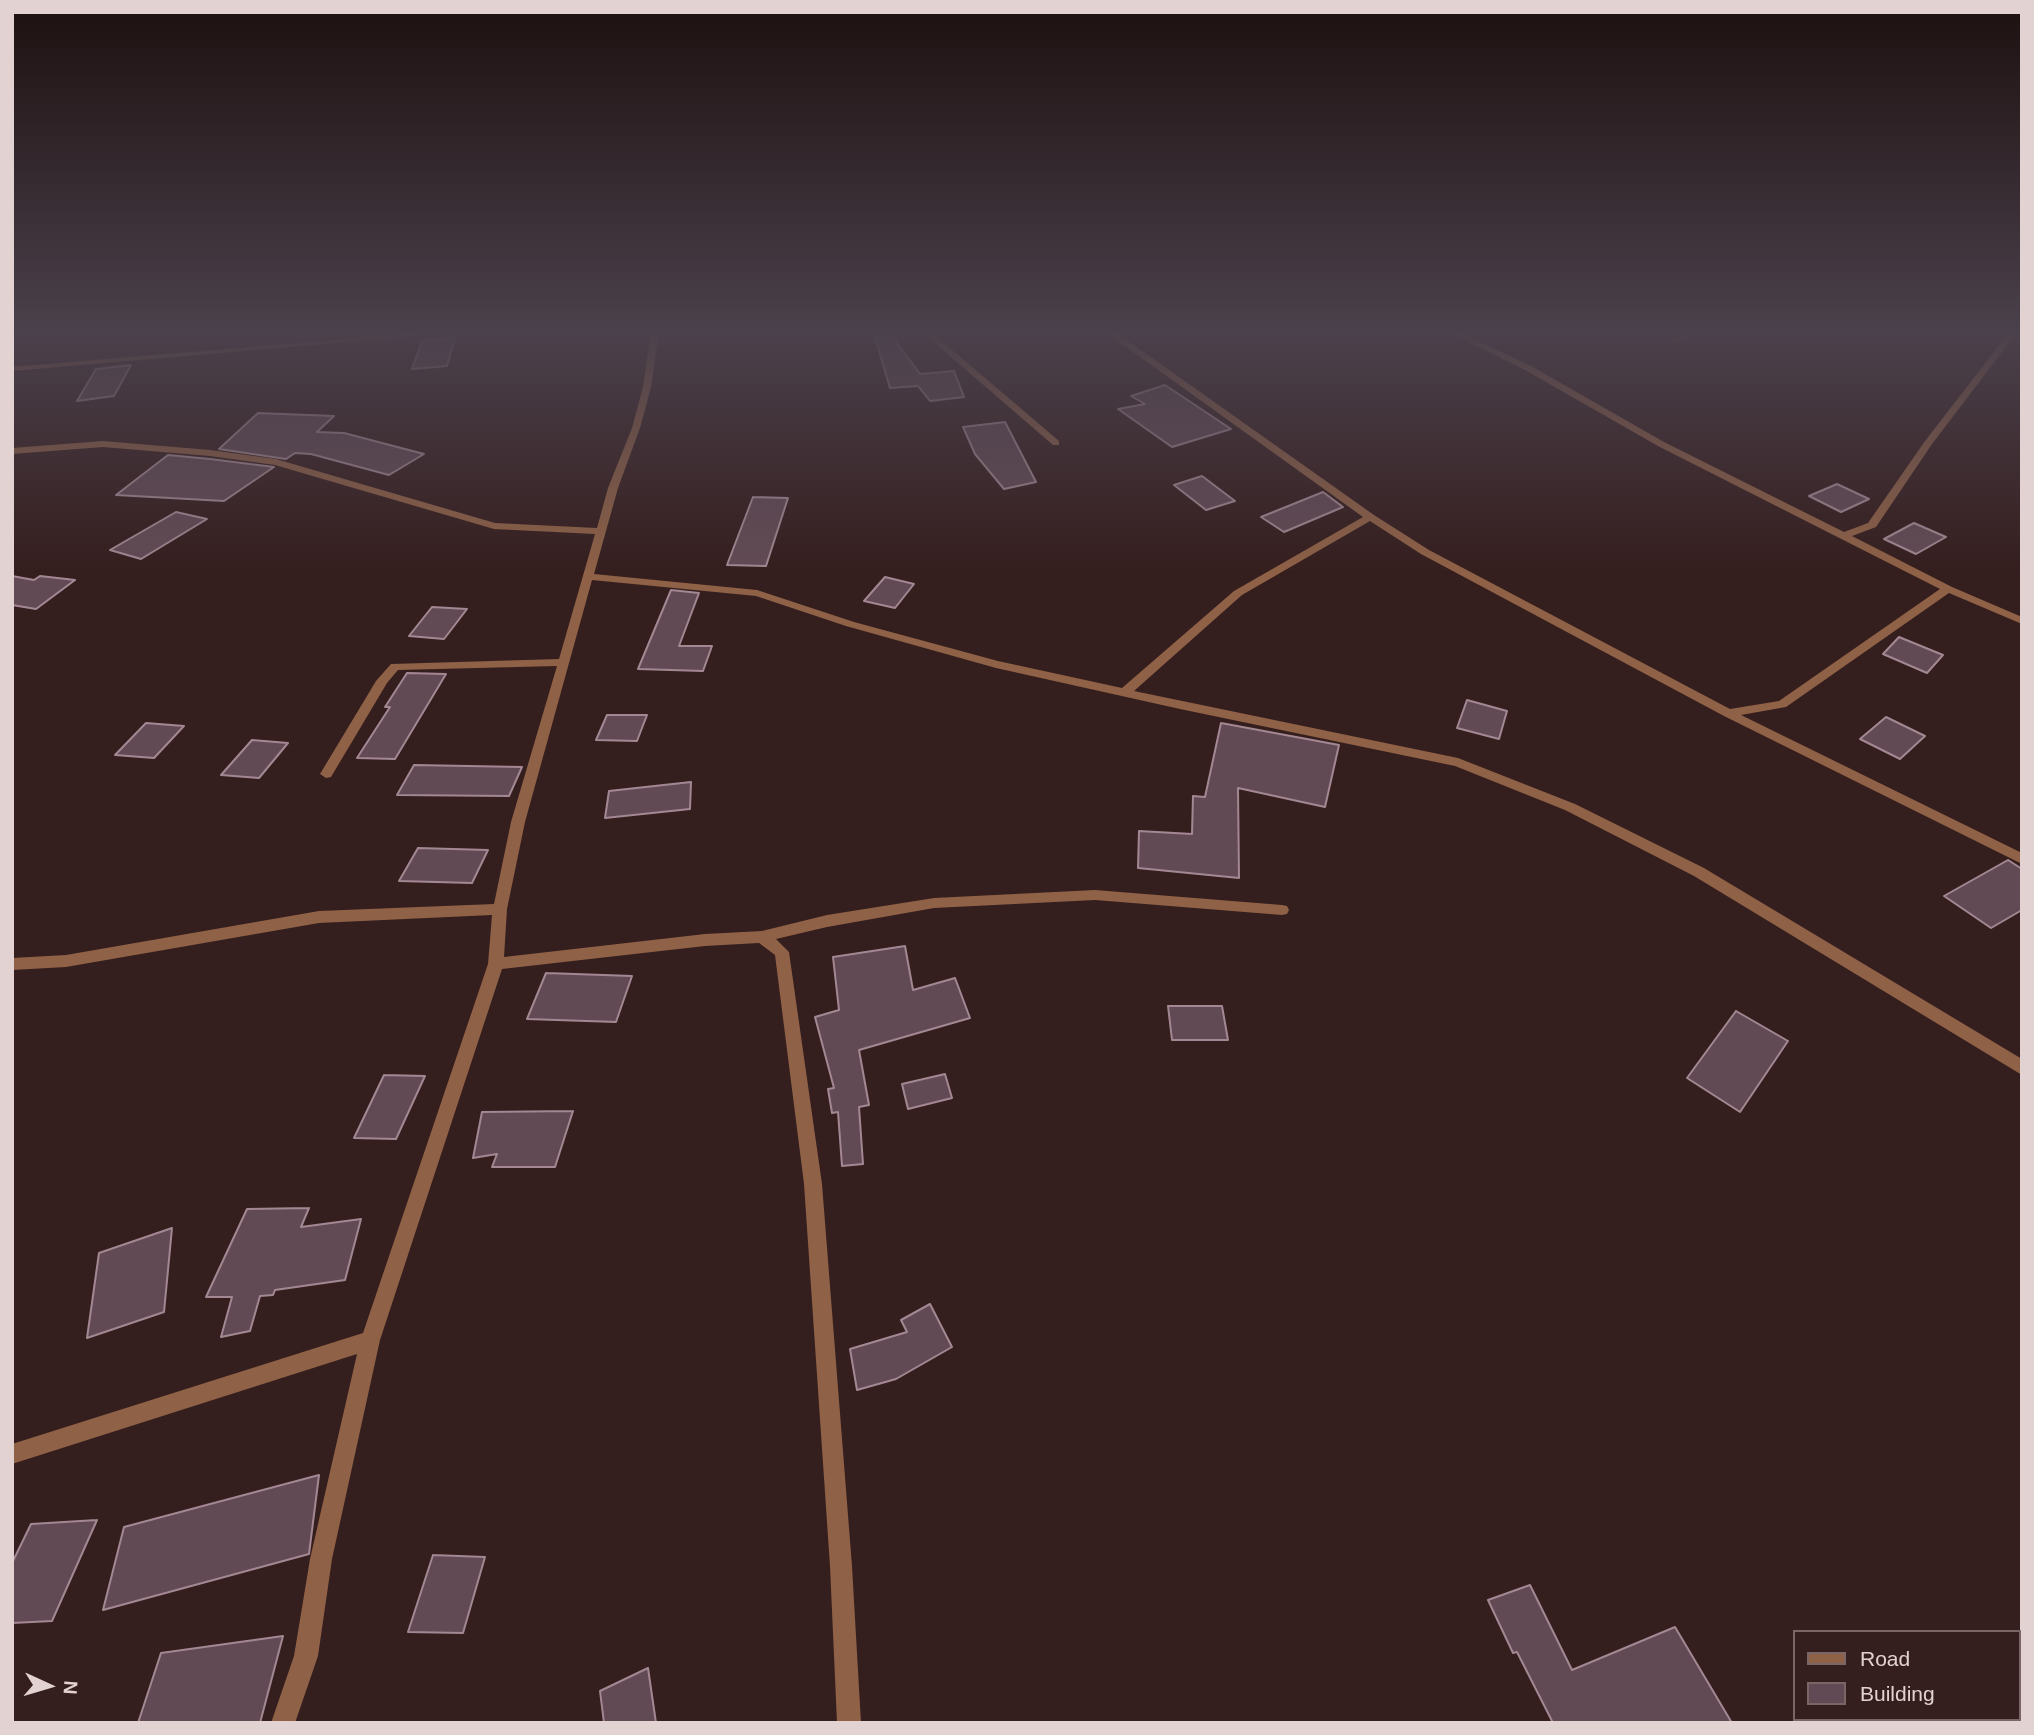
<!DOCTYPE html>
<style>
body{margin:0}
#map{position:relative;width:2034px;height:1735px;overflow:hidden;background:#351e1e;font-family:Helvetica,sans-serif}
canvas{display:block}
.frame{position:absolute;inset:0;border:14px solid #e2d2d1;pointer-events:none}
.legend{position:absolute;left:1793px;top:1630px;width:228px;height:91px;box-sizing:border-box;background:#351e1e;border:2px solid #7a6666;margin:0;padding:9px 12px;list-style:none;font-size:21px;color:#e2d2d1}
.legend li{display:flex;align-items:center;gap:14px;height:35px}
.legend b{width:35px;border:2px solid #7a6666}
.north{position:absolute;left:14px;top:1651px;width:70px;height:70px;-webkit-text-stroke:5px #351e1e;paint-order:stroke;rotate:94deg;font-size:19px;font-weight:700;line-height:28px;text-align:center;color:#e2d2d1}
.north::after{content:'';display:block;margin:auto;width:24px;height:32px;background:#e2d2d1;clip-path:polygon(50% 0,100% 100%,50% 72%,0 100%)}
</style>
<div id="map">
<canvas width="2034" height="1735"></canvas>
<div class="frame"></div>
<ul class="legend">
<li><b style="height:9px;background:#8f6146"></b>Road</li>
<li><b style="height:19px;background:#624a54"></b>Building</li>
</ul>
<div class="north">N</div>
</div>
<script>
const c = document.querySelector('canvas').getContext('2d');
c.lineJoin = 'round';
function fill(path, color) {
  c.fillStyle = color;
  c.fill(path, 'evenodd');
}
function toPath(rows) {
  const path = new Path2D();
  for (const r of rows) {
    path.moveTo(r[0], r[1]);
    for (let i = 2; i < r.length; i += 2) path.lineTo(r[i], r[i + 1]);
  }
  return path;
}
function strokePath(path, color, width, dash) {
  c.strokeStyle = color;
  c.lineWidth = width;
  c.lineCap = dash ? 'butt' : 'round';
  c.setLineDash(dash || []);
  c.stroke(path);
}
const building = toPath([
 [873,331,888,331,920,374,954,371,964,397,930,401,918,386,890,388,873,331],
 [455,338,447,366,412,369,422,341,455,338],
 [131,365,114,396,77,401,96,369,131,365],
 [1165,385,1231,429,1172,447,1118,409,1145,404,1131,396,1165,385],
 [258,413,334,416,317,432,344,433,424,454,389,475,311,454,295,453,286,459,219,449,258,413],
 [1005,422,1036,482,1004,489,975,454,963,427,1005,422],
 [168,455,210,459,274,467,224,501,116,495,168,455],
 [1202,476,1235,501,1206,510,1174,485,1202,476],
 [1837,484,1869,499,1841,512,1809,496,1837,484],
 [1323,492,1343,507,1284,532,1261,517,1323,492],
 [753,497,788,498,766,566,727,565,753,497],
 [176,512,207,519,141,559,110,550,176,512],
 [1914,523,1946,537,1916,554,1884,539,1914,523],
 [12,576,34,580,40,576,75,580,36,609,12,605,12,576],
 [885,577,914,584,895,608,864,601,885,577],
 [671,590,699,593,679,646,712,646,703,671,638,669,671,590],
 [432,607,467,609,444,639,409,636,432,607],
 [1899,637,1943,655,1927,673,1883,654,1899,637],
 [407,673,446,674,395,759,357,758,390,707,385,707,407,673],
 [1467,700,1507,711,1499,739,1457,728,1467,700],
 [607,715,647,715,637,741,596,740,607,715],
 [1886,717,1925,736,1900,759,1860,739,1886,717],
 [146,723,184,726,154,758,115,755,146,723],
 [1221,723,1339,745,1325,807,1238,788,1239,878,1138,868,1139,831,1192,834,1193,796,1205,797,1221,723],
 [252,740,288,743,259,778,221,775,252,740],
 [414,765,522,767,509,796,397,795,414,765],
 [691,782,690,809,605,818,609,791,691,782],
 [418,848,488,850,472,883,399,881,418,848],
 [2008,860,2022,869,2022,910,1991,928,1944,896,2008,860],
 [905,946,913,990,955,978,970,1018,859,1050,869,1105,859,1107,863,1164,842,1166,838,1112,832,1113,828,1089,834,1088,815,1017,839,1010,833,957,905,946],
 [546,973,632,976,616,1022,527,1019,546,973],
 [1168,1006,1222,1006,1228,1040,1172,1040,1168,1006],
 [1736,1011,1788,1041,1740,1112,1687,1078,1736,1011],
 [945,1074,952,1098,908,1109,902,1084,945,1074],
 [384,1075,425,1076,396,1139,354,1138,384,1075],
 [573,1111,555,1167,492,1167,497,1154,473,1158,482,1112,573,1111],
 [309,1208,301,1227,361,1219,345,1280,275,1290,273,1295,260,1296,250,1331,221,1337,232,1297,206,1297,247,1209,309,1208],
 [172,1228,164,1312,87,1338,99,1253,172,1228],
 [930,1304,952,1347,896,1379,857,1390,850,1349,907,1332,901,1320,930,1304],
 [319,1475,309,1554,103,1610,124,1527,319,1475],
 [97,1520,52,1621,12,1623,12,1563,31,1524,97,1520],
 [433,1555,485,1557,463,1633,408,1632,433,1555],
 [1530,1585,1572,1670,1675,1627,1732,1723,1553,1723,1517,1652,1513,1653,1488,1600,1530,1585],
 [283,1636,260,1723,138,1723,161,1653,283,1636],
 [648,1668,656,1723,604,1723,600,1691,648,1668]
]);
const street = toPath([
 [439,331,476,331,12,371,12,367,439,331],
 [651,331,659,331,651,387,640,428,618,488,594,574,757,590,854,622,998,661,1122,688,1234,591,1363,517,1104,331,1114,331,1374,515,1429,550,1730,709,1779,701,1940,589,1658,446,1525,370,1446,331,1457,331,1531,366,1664,442,1844,532,1868,523,1925,441,2010,331,2018,331,1932,444,1876,527,1852,536,1952,587,2022,617,2022,624,1949,593,1786,707,1741,715,2022,853,2022,864,1724,716,1421,554,1370,521,1242,595,1134,691,1458,758,1575,804,1704,868,2022,1059,2022,1075,1694,876,1565,810,1455,766,1180,709,996,668,846,626,756,596,592,580,525,822,507,909,504,957,705,934,762,931,827,915,934,898,1095,890,1282,905,1287,906,1289,910,1287,914,1282,915,1095,900,934,908,827,927,776,939,789,952,822,1184,852,1566,861,1723,837,1723,830,1566,804,1184,775,955,759,943,705,946,502,969,380,1340,332,1559,318,1656,295,1723,271,1723,294,1656,310,1559,357,1354,12,1464,12,1444,363,1333,488,964,492,915,319,923,66,967,12,970,12,958,66,955,319,911,494,904,511,822,557,666,398,670,387,683,331,777,326,778,320,774,376,681,391,664,559,659,595,534,494,529,275,465,210,456,103,447,12,454,12,448,103,441,210,450,276,459,495,523,597,528,608,488,632,428,643,387,651,331],
 [921,331,930,331,1059,441,1059,445,1053,445,921,331],
 [1694,331,1707,331,1675,342,1671,340,1694,331]
]);
fill(building, '#624a54');
strokePath(building, '#a38893', 2);
fill(street, '#8f6146');
const sky = c.createLinearGradient(0, 0, 0, 574);
sky.addColorStop(0, '#1d1010');
sky.addColorStop(0.58, '#4b414c');
sky.addColorStop(1, '#4b414c00');
c.fillStyle = sky;
c.fillRect(0, 0, 2034, 574);
</script>
